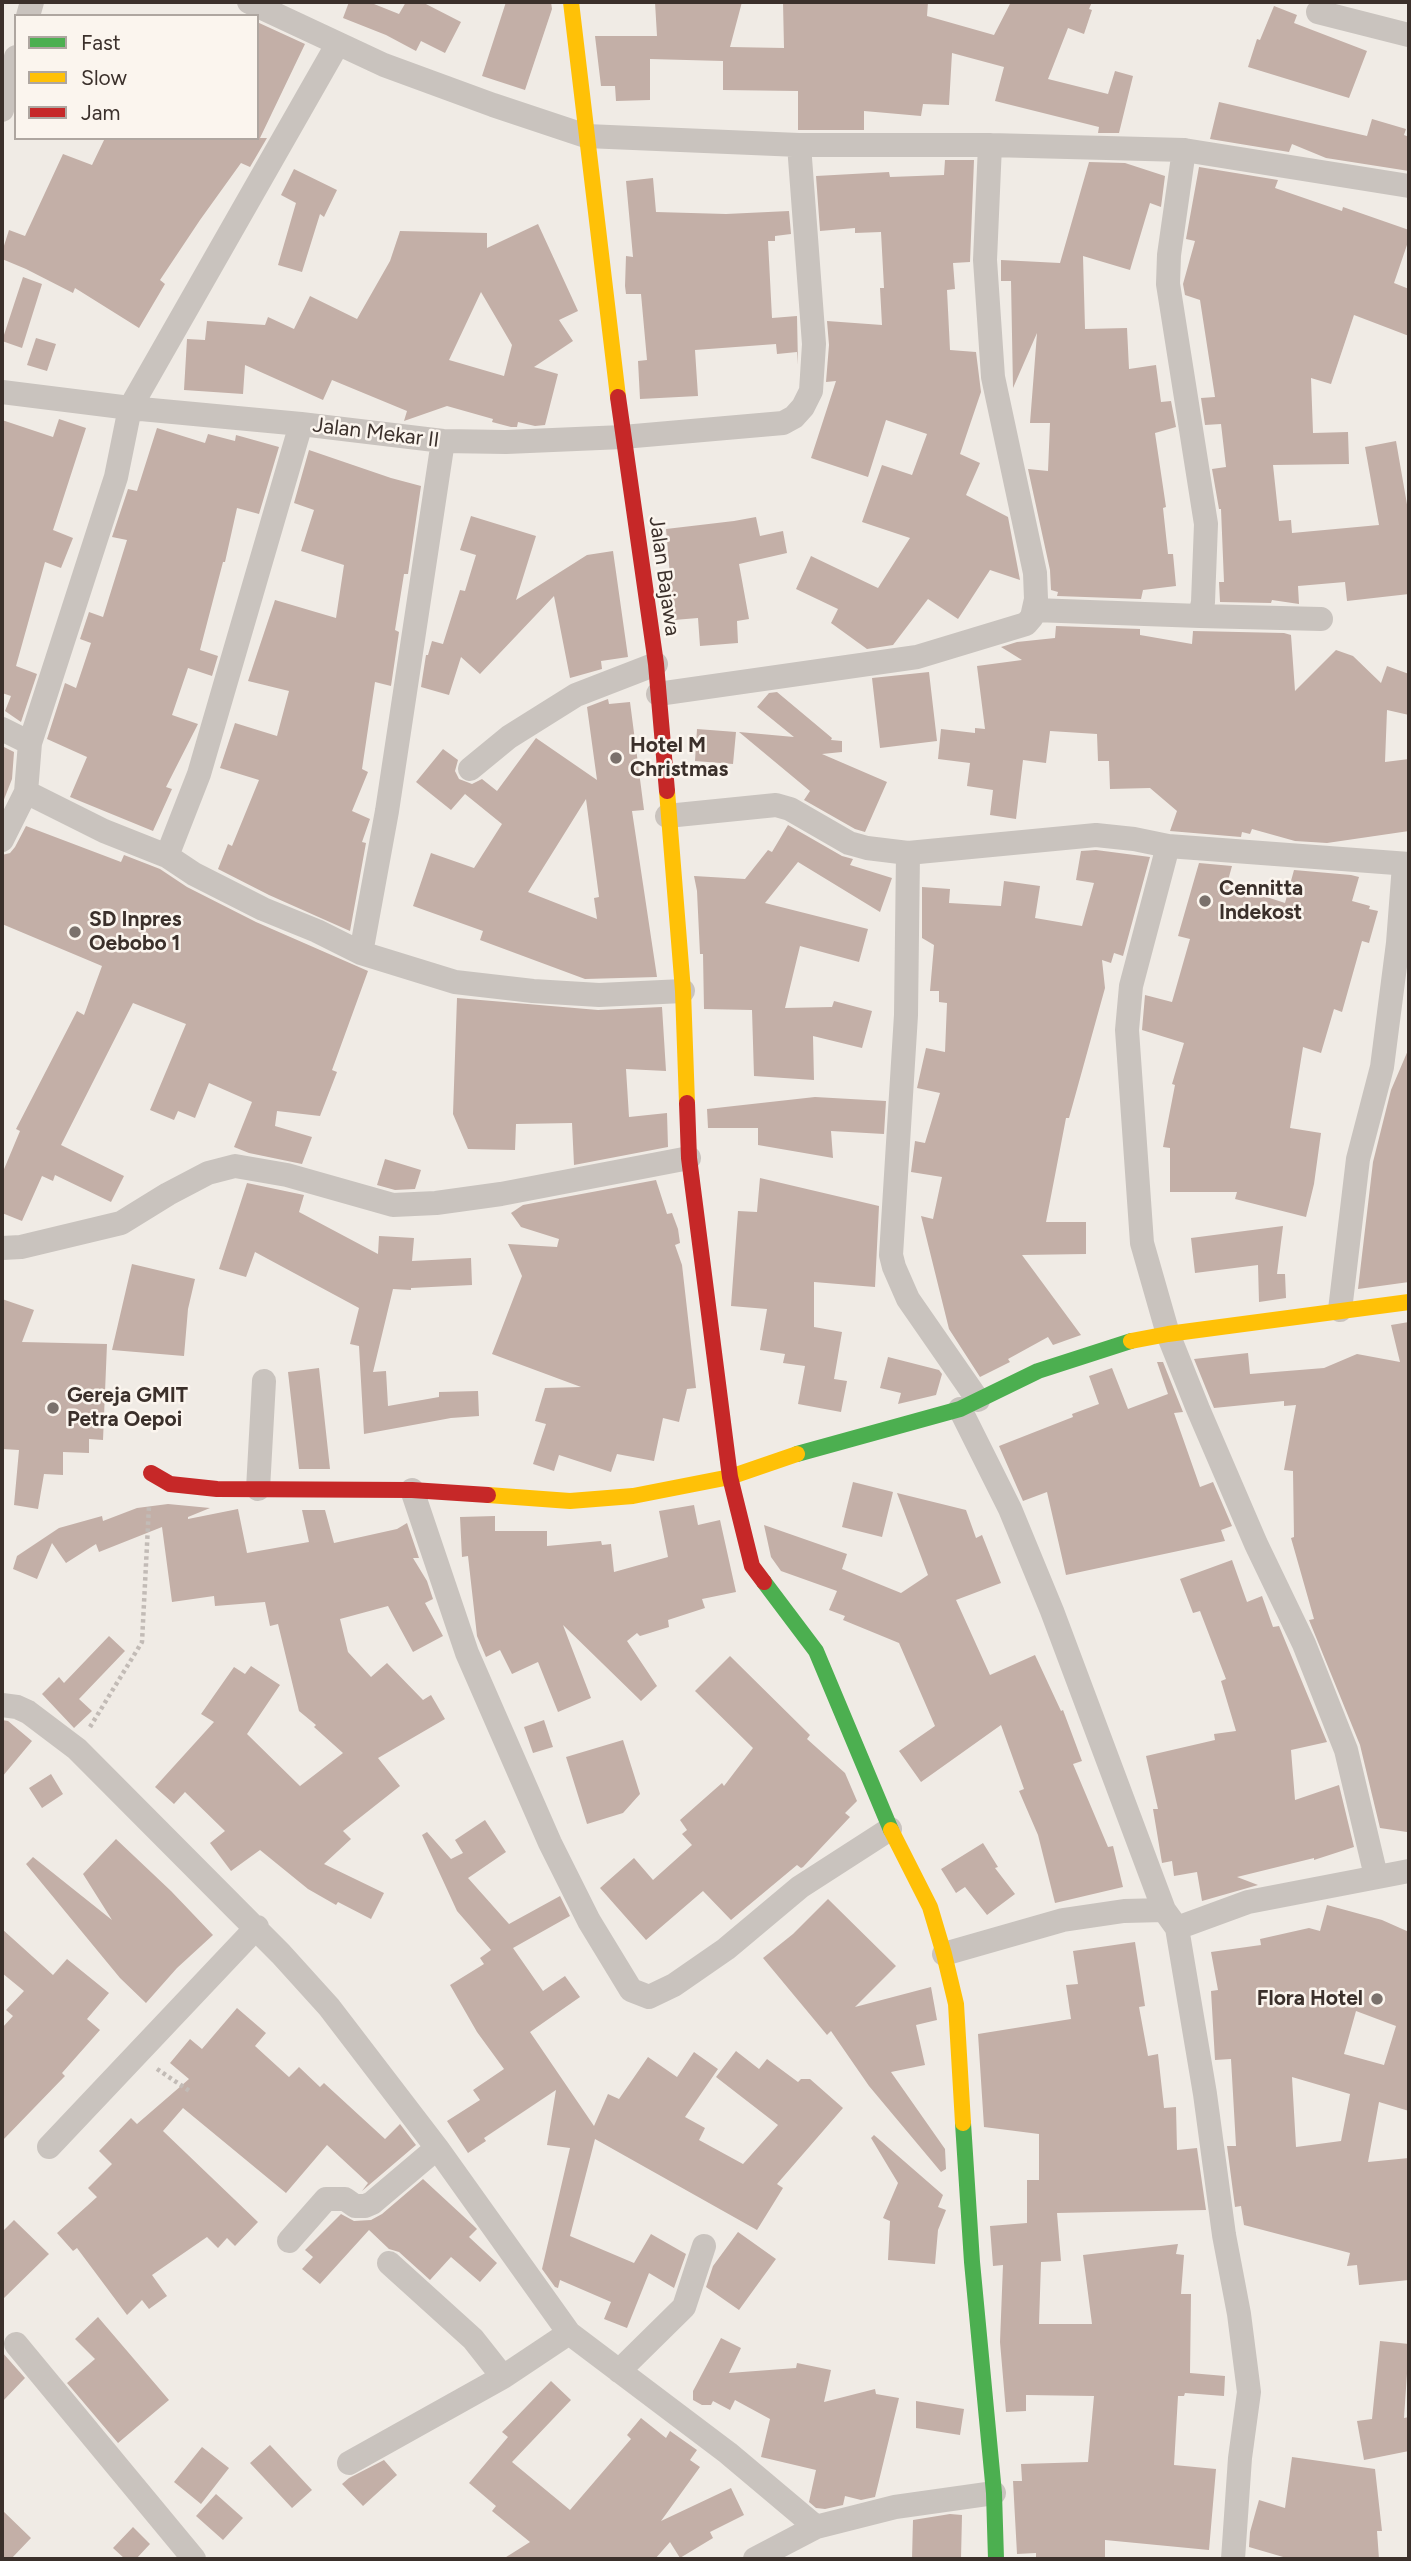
<!DOCTYPE html>
<style>
body{margin:0}
#map{position:relative;width:1411px;height:2561px;overflow:hidden;background:#f0ebe5;font-family:Figtree,sans-serif}
canvas{display:block}
.frame{position:absolute;inset:0;border:4px solid #3b302b;pointer-events:none}
.legend{position:absolute;left:14px;top:14px;width:245px;height:126px;box-sizing:border-box;background:#fbf5ee;border:2px solid #aea6a0;margin:0;padding:9px 12px;list-style:none;font-size:21px;color:#3b302b}
.legend li{display:flex;align-items:center;gap:14px;height:35px}
.legend b{width:35px;border:2px solid #aea6a0}
</style>
<div id="map">
<canvas width="1411" height="2561"></canvas>
<div class="frame"></div>
<ul class="legend">
<li><b style="height:9px;background:#4caf50"></b>Fast</li>
<li><b style="height:9px;background:#ffc107"></b>Slow</li>
<li><b style="height:9px;background:#c62828"></b>Jam</li>
</ul>
</div>
<script>
const c = document.querySelector('canvas').getContext('2d');
c.lineJoin = 'round';
function fill(path, color) {
  c.fillStyle = color;
  c.fill(path, 'evenodd');
}
function toPath(rows) {
  const path = new Path2D();
  for (const r of rows) {
    path.moveTo(r[0], r[1]);
    for (let i = 2; i < r.length; i += 2) path.lineTo(r[i], r[i + 1]);
  }
  return path;
}
function strokePath(path, color, width, dash) {
  c.strokeStyle = color;
  c.lineWidth = width;
  c.lineCap = dash ? 'butt' : 'round';
  c.setLineDash(dash || []);
  c.stroke(path);
}
function drawText(font, color, halo, rows, align = 'center') {
  c.font = font + ' Figtree,sans-serif';
  c.lineWidth = 5;
  c.setLineDash([]);
  c.textBaseline = 'middle';
  c.strokeStyle = halo;
  c.fillStyle = color;
  for (const [text, x, y, turn = 0] of rows) {
    c.save();
    c.translate(x, y);
    c.rotate((+turn || 0) * Math.PI / 180);
    c.textAlign = isNaN(turn) ? turn : align;
    if (halo) c.strokeText(text, 0, 0);
    c.fillText(text, 0, 0);
    c.restore();
  }
}
const building = toPath([
 [349,2,369,2,399,14,406,2,422,2,461,22,445,53,421,41,416,51,386,35,343,18],
 [506,2,551,2,552,9,525,90,482,76],
 [655,2,742,2,730,47,784,48,783,2,928,2,927,16,994,35,1011,2,1092,2,1089,9,1092,10,1084,34,1068,28,1048,79,1108,94,1115,71,1133,76,1119,133,1098,133,1099,127,995,101,1004,67,952,53,949,105,923,104,921,116,864,111,864,130,798,130,798,91,723,90,723,61,650,59,650,100,616,101,615,86,601,86,595,36,657,36],
 [1274,6,1297,15,1294,23,1367,51,1349,98,1248,67,1257,39,1260,40],
 [257,22,305,44,260,138,267,138,250,167,241,163,200,220,160,280,165,284,139,328,75,288,73,293,26,269,2,259,2,252,9,230,25,236,63,154,92,165,105,138,257,138],
 [1219,102,1367,136,1372,119,1406,129,1404,135,1409,137,1409,171,1326,158,1292,144,1289,152,1210,139],
 [945,160,974,160,970,262,953,263,955,289,947,290,950,350,976,352,981,392,960,454,980,463,966,495,1008,517,1020,580,990,570,958,619,928,599,893,645,867,649,831,623,838,609,796,589,811,556,878,588,910,538,862,522,882,465,912,475,927,434,886,420,868,477,811,458,836,381,826,382,829,345,827,321,882,325,880,288,884,288,881,232,855,233,855,228,820,231,816,176,889,172,890,177,944,175],
 [1089,162,1125,163,1165,176,1161,207,1150,203,1130,270,1083,256,1085,329,1127,328,1129,369,1156,365,1161,402,1171,401,1176,427,1155,433,1166,507,1163,508,1168,554,1173,554,1176,586,1143,590,1141,599,1057,596,1058,592,1051,590,1050,570,1028,469,1048,471,1050,423,1030,423,1037,333,1013,388,1011,281,1001,281,1001,260,1060,263],
 [1199,167,1278,180,1275,188,1342,211,1343,207,1409,230,1409,239,1394,283,1409,289,1409,336,1354,315,1331,384,1311,378,1313,433,1348,432,1349,464,1273,465,1279,521,1291,520,1292,533,1379,525,1365,447,1396,441,1409,516,1409,594,1347,601,1345,582,1298,586,1299,604,1272,600,1271,603,1220,602,1219,582,1224,582,1221,509,1219,509,1212,469,1226,467,1221,424,1205,425,1201,398,1215,397,1200,300,1185,295,1183,284,1195,241,1186,239],
 [294,169,337,190,324,217,320,214,302,272,278,265,296,203,281,195],
 [653,178,656,212,726,214,789,211,791,234,775,236,775,241,768,241,772,318,797,316,798,365,797,352,777,354,776,344,695,350,698,396,640,399,638,361,647,360,641,294,626,294,625,286,626,256,633,257,626,181],
 [538,224,578,311,559,320,573,341,534,367,558,374,545,425,535,426,518,422,517,427,511,427,492,422,493,419,447,406,404,421,407,411,332,380,323,400,245,365,243,394,184,390,187,339,205,340,207,321,265,325,268,317,294,329,310,296,357,319,390,261,400,231,487,233,487,248],
 [481,292,512,345,504,376,449,360],
 [23,277,42,284,22,348,2,341],
 [36,338,56,344,47,371,27,365],
 [59,419,86,428,53,530,73,538,61,568,45,562,16,666,37,674,21,722,5,711,11,696,2,693,2,420,53,437],
 [157,428,205,443,208,434,235,441,236,435,279,447,259,514,237,508,225,562,223,562,200,650,218,656,212,676,188,668,172,715,198,724,166,787,172,789,153,831,70,797,87,757,47,739,65,683,76,688,91,643,80,639,89,612,103,617,127,540,112,537,128,489,137,491],
 [309,450,391,478,421,486,408,574,404,574,395,630,399,632,391,686,375,682,362,769,368,772,352,811,370,819,362,842,366,843,350,931,269,895,218,869,228,844,232,846,259,780,220,768,235,723,277,736,289,691,248,681,275,600,336,618,344,565,301,551,314,510,294,503],
 [471,516,536,536,516,600,587,555,613,551,628,657,601,661,602,669,570,678,554,596,480,674,461,657,449,695,421,687,426,655,428,655,432,641,443,644,460,590,465,591,476,555,460,550],
 [756,517,760,536,783,531,787,553,739,564,749,619,737,621,738,643,700,646,698,618,674,620,666,529,734,521],
 [1056,626,1140,629,1140,635,1192,644,1193,631,1284,633,1291,635,1295,691,1336,650,1353,656,1381,683,1387,666,1409,674,1409,715,1387,710,1385,762,1409,759,1409,831,1327,843,1295,841,1252,829,1250,834,1242,832,1241,837,1170,831,1177,811,1150,788,1110,789,1109,761,1098,761,1097,734,1050,731,1046,763,1023,760,1016,819,990,815,993,790,967,786,970,763,938,759,941,729,975,733,975,728,985,729,977,666,1022,660,1001,647,1017,642,1055,638],
 [929,672,937,741,880,748,872,678],
 [777,692,832,738,831,740,842,741,842,752,822,754,887,782,865,832,855,829,804,800,810,791,739,732,794,737,757,707,769,693],
 [608,699,609,704,630,702,644,810,632,811,657,977,585,979,480,940,483,931,413,906,431,853,474,868,502,824,465,794,451,810,416,782,443,749,458,760,455,771,459,779,472,784,482,779,497,791,536,738,597,780,587,707],
 [586,799,599,897,594,898,597,919,528,892],
 [697,729,736,732,733,764,695,761],
 [2,746,14,752,12,779,3,802],
 [788,825,842,856,853,859,850,865,892,878,880,912,798,862,765,903,868,929,859,962,800,946,785,1008,832,1007,834,1001,872,1011,862,1048,813,1036,814,1080,754,1076,752,1010,704,1009,703,954,700,954,697,891,694,876,745,879,768,850,772,852],
 [26,826,121,862,124,855,160,869,187,887,256,922,368,971,332,1070,337,1072,320,1116,277,1111,275,1126,312,1137,302,1164,249,1153,234,1147,252,1102,209,1083,195,1118,178,1111,174,1120,150,1110,186,1024,133,1003,61,1145,124,1176,111,1202,55,1175,53,1181,42,1176,22,1221,2,1213,2,1174,20,1131,16,1129,77,1011,84,1015,102,966,2,924,2,855,10,853,15,847],
 [1096,850,1150,857,1123,956,1114,953,1111,963,1102,960,1105,988,1069,1118,1066,1118,1046,1222,1086,1222,1086,1254,1022,1255,1081,1335,1053,1345,1048,1337,1008,1359,1010,1362,980,1377,949,1329,921,1216,933,1219,942,1177,911,1172,915,1141,925,1143,940,1093,917,1088,926,1048,945,1052,947,1003,939,1002,939,991,930,991,934,945,922,938,922,887,950,889,949,903,1001,906,1004,881,1040,886,1035,918,1082,926,1094,883,1076,880,1081,851],
 [1199,863,1232,866,1227,884,1285,903,1294,870,1351,875,1359,877,1352,901,1370,906,1369,909,1378,911,1369,943,1362,941,1342,1012,1334,1009,1321,1053,1303,1047,1290,1128,1321,1133,1314,1184,1306,1217,1235,1199,1237,1192,1170,1192,1170,1148,1163,1147,1175,1085,1172,1084,1184,1043,1142,1030,1145,995,1172,1002,1190,939,1178,936],
 [457,998,598,1010,662,1007,666,1071,626,1069,629,1117,667,1113,668,1147,574,1165,572,1123,516,1124,515,1150,468,1149,453,1114],
 [1409,1048,1409,1282,1358,1289,1373,1162,1391,1090],
 [815,1097,886,1101,884,1134,831,1131,833,1158,758,1145,758,1128,708,1128,707,1109],
 [385,1159,421,1170,415,1189,395,1190,377,1185],
 [760,1178,879,1206,875,1287,814,1282,814,1327,842,1332,834,1379,847,1381,841,1412,798,1404,805,1366,783,1363,785,1354,760,1350,767,1309,731,1306,738,1211,757,1212],
 [656,1180,667,1214,672,1213,678,1229,680,1243,675,1245,682,1265,696,1388,687,1389,679,1422,663,1418,654,1461,617,1454,611,1472,559,1455,554,1471,533,1464,546,1424,535,1421,545,1388,581,1387,492,1354,522,1276,508,1244,557,1247,559,1239,521,1227,511,1213,523,1205],
 [247,1183,304,1195,299,1212,378,1254,379,1236,414,1238,412,1261,471,1258,472,1285,411,1288,411,1290,393,1289,373,1372,386,1371,388,1406,439,1397,439,1392,478,1391,479,1416,451,1418,364,1434,359,1346,350,1344,359,1308,255,1252,246,1277,219,1269],
 [1283,1226,1277,1274,1285,1274,1286,1298,1259,1302,1258,1265,1195,1273,1191,1238],
 [132,1264,195,1279,188,1309,184,1356,112,1350],
 [2,1299,34,1310,22,1342,107,1344,103,1440,89,1439,89,1453,63,1452,63,1475,44,1474,38,1509,14,1505,19,1450,2,1449],
 [1409,1322,1409,1365,1407,1365,1409,1377,1409,1814,1407,1832,1380,1828,1360,1745,1309,1620,1314,1619,1291,1538,1294,1537,1293,1471,1284,1470,1296,1405,1284,1406,1284,1401,1214,1408,1194,1359,1248,1353,1250,1374,1324,1368,1357,1354,1400,1362,1391,1325],
 [888,1357,939,1370,942,1374,936,1395,898,1404,901,1393,880,1388],
 [1157,1362,1163,1362,1183,1412,1174,1413,1200,1487,1213,1482,1232,1526,1221,1530,1225,1541,1066,1575,1047,1492,1023,1501,999,1446,1073,1417,1072,1414,1099,1404,1089,1376,1112,1368,1128,1409,1168,1394],
 [319,1368,330,1469,299,1469,288,1372],
 [853,1482,893,1492,882,1537,842,1527],
 [897,1493,966,1510,976,1538,982,1535,1001,1583,956,1600,990,1675,1035,1655,1061,1711,1063,1710,1082,1761,1073,1764,1108,1847,1113,1846,1123,1887,1055,1903,1038,1835,1019,1791,1024,1789,1001,1725,921,1782,899,1751,935,1726,899,1643,843,1620,845,1616,829,1610,837,1591,781,1571,771,1557,764,1525,847,1554,842,1569,901,1593,928,1575],
 [168,1504,210,1508,188,1517,188,1519,238,1509,247,1553,309,1542,302,1510,325,1510,334,1543,397,1529,407,1523,419,1558,413,1558,427,1581,433,1599,425,1603,443,1636,413,1652,388,1606,340,1619,348,1652,371,1677,387,1663,423,1700,431,1695,445,1719,378,1758,400,1786,343,1831,351,1839,324,1864,384,1893,371,1919,338,1902,336,1905,308,1889,260,1850,231,1871,210,1843,225,1831,185,1792,174,1804,155,1787,214,1722,201,1714,234,1667,245,1674,251,1666,280,1685,247,1734,300,1786,343,1753,314,1727,316,1725,299,1711,278,1624,270,1626,265,1602,215,1606,214,1596,172,1602,162,1527,99,1552,96,1544,66,1563,52,1543,37,1579,13,1569,17,1556,59,1528,102,1516,103,1521,137,1508],
 [694,1505,698,1525,720,1520,736,1592,702,1599,705,1608,668,1620,669,1627,640,1636,637,1633,627,1641,657,1686,641,1701,563,1625,591,1698,558,1712,538,1662,512,1674,500,1650,486,1657,477,1636,468,1556,462,1557,460,1517,495,1516,495,1531,547,1531,547,1546,601,1541,602,1545,611,1544,614,1572,668,1557,659,1511],
 [1232,1560,1247,1602,1262,1596,1273,1627,1279,1626,1327,1742,1291,1750,1295,1800,1339,1785,1354,1847,1314,1860,1314,1858,1237,1877,1258,1885,1202,1901,1197,1872,1174,1876,1172,1861,1162,1863,1153,1809,1158,1809,1146,1756,1215,1740,1214,1734,1236,1731,1221,1681,1226,1679,1200,1611,1193,1613,1180,1579],
 [109,1636,125,1651,79,1699,92,1711,74,1728,42,1694,59,1677,64,1683],
 [730,1656,810,1735,807,1739,845,1773,857,1801,845,1813,850,1817,803,1867,801,1868,797,1865,731,1920,703,1891,646,1940,600,1888,634,1858,653,1880,692,1845,682,1834,687,1830,680,1820,722,1783,724,1786,753,1748,695,1691],
 [2,1720,8,1721,32,1741,2,1777],
 [544,1720,553,1747,533,1753,524,1727],
 [623,1740,640,1794,623,1813,587,1824,566,1757],
 [51,1774,63,1794,42,1808,29,1788],
 [485,1820,506,1852,468,1878,509,1924,560,1896,570,1916,513,1948,543,1991,565,1976,580,1997,530,2032,594,2126,608,2094,619,2099,648,2057,677,2077,694,2052,718,2069,685,2117,705,2128,699,2140,743,2164,778,2125,716,2077,736,2051,759,2069,767,2059,798,2082,801,2079,810,2079,843,2108,777,2184,783,2188,757,2230,595,2139,570,2236,634,2263,651,2234,686,2254,674,2288,649,2273,627,2328,604,2319,611,2302,560,2280,558,2288,555,2287,542,2269,570,2148,547,2145,556,2090,484,2138,486,2141,468,2153,447,2121,480,2100,473,2090,504,2069,477,2032,450,1985,484,1964,480,1958,491,1950,457,1911,422,1835,427,1832,451,1859,463,1853,455,1840],
 [116,1839,171,1891,213,1935,177,1968,146,2003,120,1978,26,1864,33,1857,112,1920,83,1874],
 [983,1843,998,1867,995,1868,1015,1894,987,1915,965,1887,956,1893,941,1869],
 [828,1899,896,1966,855,2007,931,1987,937,2020,916,2025,925,2065,891,2072,945,2149,946,2169,941,2172,869,2086,831,2031,827,2035,763,1958,793,1934],
 [1327,1905,1382,1920,1409,1932,1409,2111,1379,2102,1368,2162,1409,2158,1409,2280,1359,2285,1357,2265,1347,2266,1350,2253,1244,2225,1241,2206,1235,2207,1227,2146,1236,2146,1231,2059,1215,2060,1211,1991,1218,1990,1211,1952,1261,1945,1260,1939,1309,1928,1320,1931],
 [1356,2011,1396,2026,1384,2065,1344,2054],
 [1292,2077,1350,2094,1341,2141,1296,2147],
 [2,1929,53,1975,67,1959,109,1993,87,2019,100,2030,62,2073,65,2076,2,2141,2,2028,13,2016,6,2010,24,1991,2,1973],
 [1135,1942,1145,2006,1139,2007,1148,2056,1158,2054,1164,2108,1176,2107,1177,2150,1197,2148,1206,2210,1057,2213,1061,2261,1041,2262,1039,2324,1092,2324,1083,2255,1178,2244,1176,2254,1184,2255,1181,2294,1191,2294,1190,2373,1225,2376,1224,2396,1185,2393,1184,2396,1178,2396,1174,2465,1216,2469,1209,2550,1105,2540,1105,2559,1036,2559,1036,2553,1017,2554,1013,2481,1022,2481,1021,2464,1088,2462,1094,2396,1026,2395,1026,2411,1006,2412,1000,2342,1003,2265,993,2266,990,2226,1027,2223,1027,2180,1039,2180,1039,2134,984,2127,978,2034,1071,2019,1066,1985,1078,1984,1073,1951],
 [237,2008,266,2033,255,2046,289,2077,299,2067,320,2087,324,2083,385,2139,400,2124,416,2145,362,2191,368,2183,327,2145,286,2193,183,2108,163,2131,258,2222,235,2246,227,2238,218,2248,207,2237,152,2275,167,2296,149,2309,142,2300,127,2315,77,2248,73,2251,57,2233,97,2197,88,2188,112,2164,99,2151,131,2118,137,2124,189,2079,170,2063,190,2039,202,2049],
 [874,2135,943,2195,938,2207,946,2210,938,2230,935,2264,888,2260,890,2221,883,2218,898,2183,871,2138],
 [423,2179,475,2227,477,2229,469,2237,497,2263,480,2282,451,2257,430,2280,399,2252,389,2249,369,2230,320,2284,302,2269,313,2257,305,2250,341,2214,354,2221,371,2220,382,2214],
 [14,2220,49,2254,2,2300,2,2232],
 [738,2232,776,2259,739,2310,706,2287,713,2266],
 [98,2317,169,2400,118,2443,67,2383,95,2359,75,2339],
 [721,2338,741,2348,729,2373,796,2368,797,2363,831,2370,824,2402,875,2389,876,2394,899,2398,875,2497,861,2500,845,2496,843,2505,825,2509,816,2508,809,2502,816,2470,761,2457,770,2419,735,2400,730,2410,713,2401,711,2405,702,2405,693,2400,693,2391],
 [1380,2341,1409,2344,1404,2418,1409,2417,1409,2451,1364,2460,1357,2421,1372,2419],
 [2,2352,25,2378,2,2402],
 [551,2381,571,2400,512,2462,570,2510,631,2439,627,2435,641,2418,666,2438,670,2431,697,2450,690,2460,700,2467,661,2521,731,2488,744,2515,710,2532,713,2538,680,2558,670,2542,655,2559,503,2559,530,2542,492,2511,496,2506,469,2483,508,2437,502,2432],
 [916,2401,964,2409,960,2435,916,2428],
 [270,2445,312,2490,292,2508,250,2463],
 [202,2447,229,2468,201,2504,174,2482],
 [1292,2457,1375,2469,1382,2531,1377,2531,1379,2559,1290,2559,1249,2547,1250,2532,1259,2500,1285,2508],
 [384,2460,397,2475,363,2506,342,2484,349,2478],
 [216,2494,243,2518,223,2540,196,2516],
 [2,2510,31,2538,11,2559,2,2559],
 [950,2514,962,2515,961,2559,912,2559,913,2520],
 [133,2527,150,2544,136,2559,125,2559,113,2548]
]);
const path = toPath([
 [90,1727,142,1642,149,1506],
 [157,2069,191,2092]
]);
const street = toPath([
 [249,2,384,65,493,105,586,136,799,145,990,145,1184,150,1409,186],
 [1318,12,1409,35],
 [28,16,32,2],
 [2,110,16,57],
 [2,392,130,408,301,424,443,441,506,442,623,437,783,423,794,417,803,407,811,391,814,344,799,145],
 [1034,610,1200,616,1203,602,1206,524,1168,284,1169,255,1184,150],
 [1200,616,1321,619],
 [658,694,917,657,1026,624,1032,617,1036,599,1035,573,993,377,985,260,990,145],
 [2,729,30,743],
 [470,769,509,737,576,695,656,664],
 [26,792,104,831,167,856,194,874,263,909,317,931,361,953,455,982,533,991,599,995,683,991],
 [667,816,776,805,790,809,849,843,867,848,908,853],
 [2,840,26,792,30,743,116,477,130,408,337,45],
 [1168,846,1131,986,1127,1030,1142,1243,1168,1334,1198,1409,1256,1544,1304,1644,1346,1750,1376,1876],
 [167,856,199,774,301,424],
 [361,953,387,811,443,441],
 [2,1248,21,1247,121,1223,168,1194,208,1173,235,1166,287,1175,393,1205,436,1203,501,1194,689,1158],
 [1340,1310,1358,1159,1382,1067,1398,943,1404,865],
 [978,1400,908,1299,894,1267,891,1255,906,1015,908,853,1096,835,1134,839,1168,846,1409,864],
 [960,1409,1010,1509,1052,1611,1164,1910,1177,1928,1205,2094,1224,2235,1239,2314,1249,2392,1240,2458,1233,2559],
 [258,1489,264,1381],
 [412,1490,467,1653,550,1843,589,1921,631,1990,649,1997,674,1985,726,1949,800,1887,890,1829],
 [2,1705,17,1707,28,1712,77,1749,281,1954,329,2007,437,2148,569,2333,728,2453,816,2527],
 [1177,1928,1248,1902,1409,1871],
 [944,1954,1063,1920,1124,1911,1164,1910],
 [49,2147,257,1927],
 [289,2241,326,2199,345,2199,355,2206,365,2206,372,2203,437,2148],
 [389,2263,473,2339,503,2377],
 [16,2344,194,2559],
 [619,2371,684,2307,704,2246],
 [349,2463,503,2377,569,2333],
 [755,2559,816,2527,895,2507,994,2493]
]);
const fast = toPath([
 [797,1454,960,1409,1038,1371,1131,1341],
 [764,1582,816,1651,891,1830],
 [963,2123,972,2262,994,2493,996,2559]
]);
const slow = toPath([
 [571,2,618,397],
 [667,791,683,991,687,1103],
 [1131,1341,1168,1334,1409,1302],
 [488,1495,570,1501,633,1496,730,1477,797,1454],
 [891,1830,930,1907,944,1954,956,2004,963,2123]
]);
const jam = toPath([
 [618,397,656,664,667,791],
 [687,1103,689,1158,730,1477,752,1566,764,1582],
 [151,1473,170,1484,217,1489,412,1490,488,1495]
]);
const markers = [
 [616,758,7,"#7a716c"],
 [1205,901,7,"#7a716c"],
 [75,932,7,"#7a716c"],
 [53,1408,7,"#7a716c"],
 [1377,1999,7,"#7a716c"]
];
const streetNames = [
 ["Jalan Mekar II",376,433,7],
 ["Jalan Bajawa",664,576,82]
];
const poiNames = [
 ["Hotel M",630,746],
 ["Christmas",630,770],
 ["Cennitta",1219,889],
 ["Indekost",1219,913],
 ["SD Inpres",89,920],
 ["Oebobo 1",89,944],
 ["Gereja GMIT",67,1396],
 ["Petra Oepoi",67,1420],
 ["Flora Hotel",1363,1999,"right"]
];
fill(building, '#c3afa7');
strokePath(path, '#c2bbb6', 4.5, [3.5, 3.5]);
strokePath(street, '#c9c3be', 24);
strokePath(fast, '#4caf50', 16);
strokePath(slow, '#ffc107', 16);
strokePath(jam, '#c62828', 16);
for (const [x, y, r, color] of markers) {
  const dot = new Path2D();
  dot.arc(x, y, r, 0, 2 * Math.PI);
  c.fillStyle = color;
  c.fill(dot);
  strokePath(dot, '#fbf5ee', 2.5);
}
drawText('21px', '#3b302b', '#fbf5ee', streetNames);
drawText('bold 21px', '#3b302b', '#fbf5ee', poiNames, 'left');
</script>
